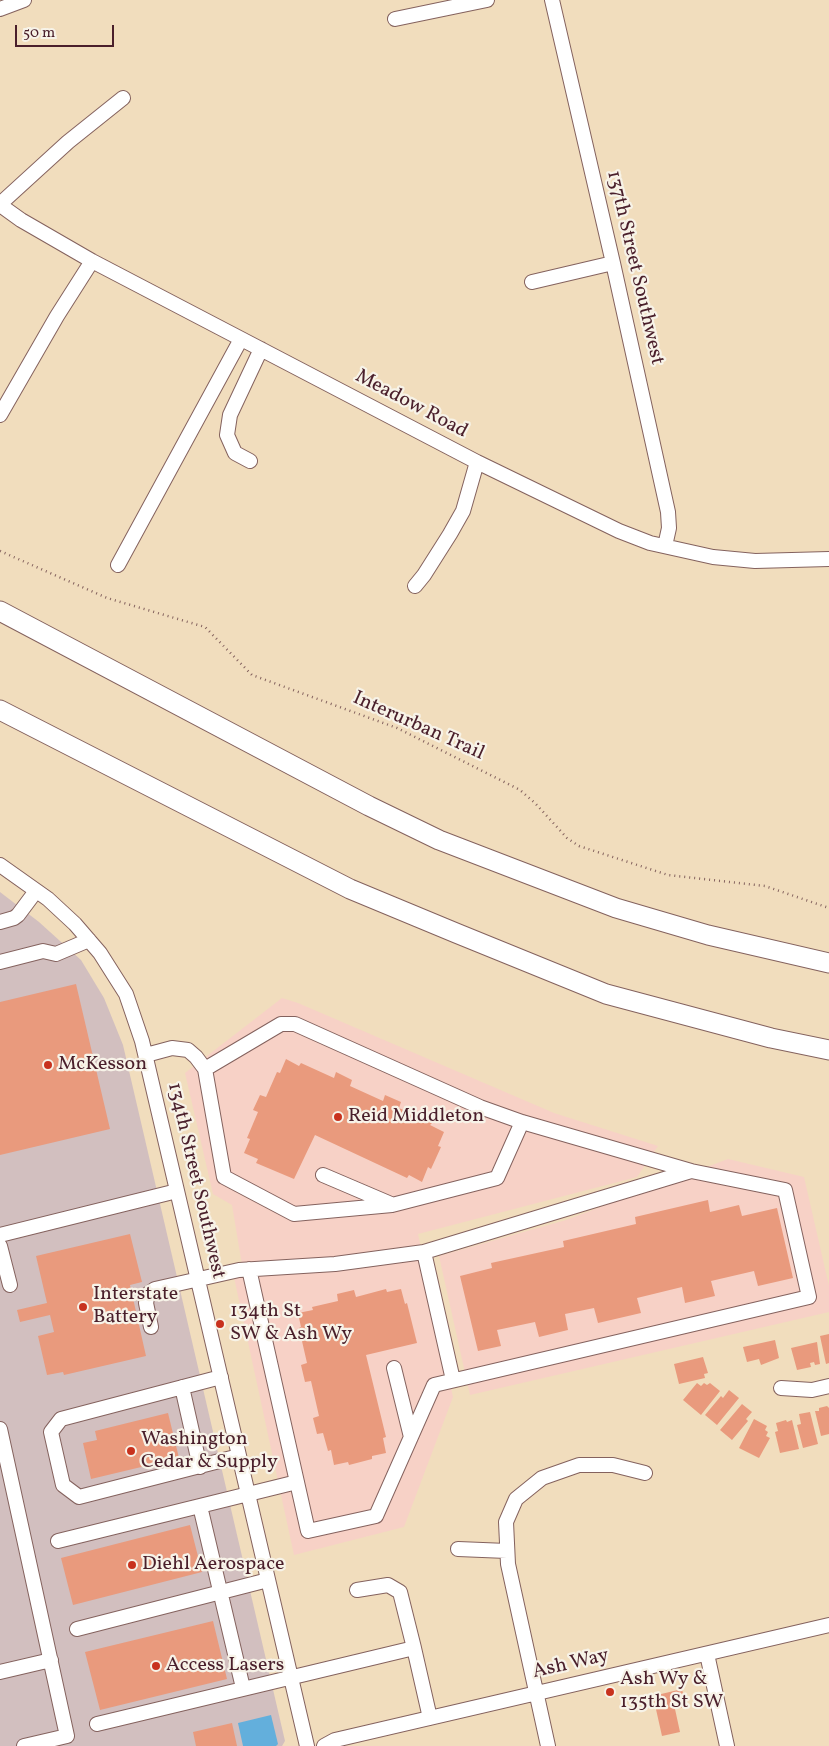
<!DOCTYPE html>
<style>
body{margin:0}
#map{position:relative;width:829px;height:1746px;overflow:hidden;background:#f1ddbd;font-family:Vollkorn,serif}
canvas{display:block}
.scale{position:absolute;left:15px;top:25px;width:99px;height:22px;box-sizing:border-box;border:2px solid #4a1f2b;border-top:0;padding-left:6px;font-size:15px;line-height:18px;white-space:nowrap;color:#4a1f2b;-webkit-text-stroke:4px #f7f3e8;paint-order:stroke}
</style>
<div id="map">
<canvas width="829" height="1746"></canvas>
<div class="scale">50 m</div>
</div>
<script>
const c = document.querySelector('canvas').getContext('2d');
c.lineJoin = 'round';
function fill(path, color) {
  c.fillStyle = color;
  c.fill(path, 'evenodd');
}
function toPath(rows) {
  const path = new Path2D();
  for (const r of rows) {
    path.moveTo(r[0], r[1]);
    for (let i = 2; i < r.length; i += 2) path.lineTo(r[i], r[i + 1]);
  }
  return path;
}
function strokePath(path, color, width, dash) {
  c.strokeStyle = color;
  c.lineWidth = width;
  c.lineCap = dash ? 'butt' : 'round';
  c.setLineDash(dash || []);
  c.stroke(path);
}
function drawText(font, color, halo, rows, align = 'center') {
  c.font = font + ' Vollkorn,serif';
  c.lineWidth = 4.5;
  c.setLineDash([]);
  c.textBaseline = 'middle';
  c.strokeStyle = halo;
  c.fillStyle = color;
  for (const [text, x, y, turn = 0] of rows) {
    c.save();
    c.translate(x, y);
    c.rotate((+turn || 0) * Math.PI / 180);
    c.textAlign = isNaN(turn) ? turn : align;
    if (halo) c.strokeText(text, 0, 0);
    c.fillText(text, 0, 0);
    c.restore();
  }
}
const built = toPath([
 [282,998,298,1003,554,1113,658,1146,637,1177,418,1234,453,1397,404,1527,294,1555,232,1268,242,1265,232,1205,213,1194,185,1073],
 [728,1159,804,1177,829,1286,829,1312,470,1395,439,1256,566,1220]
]);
const industrial = toPath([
 [0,892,39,922,81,960,104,998,123,1045,285,1741,282,1746,0,1746]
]);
const water = toPath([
 [271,1715,278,1744,276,1746,243,1746,238,1723]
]);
const building = toPath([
 [76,984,110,1129,0,1155,0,1002],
 [286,1059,299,1066,301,1063,334,1078,336,1072,352,1080,350,1086,383,1101,385,1095,401,1102,399,1108,432,1123,430,1125,444,1132,438,1146,441,1147,431,1169,428,1167,422,1182,409,1175,407,1178,315,1135,294,1179,256,1163,258,1159,244,1153,250,1139,247,1138,258,1112,253,1110,260,1095,266,1097,277,1072,280,1073],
 [708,1200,710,1212,739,1205,742,1216,777,1208,793,1278,758,1286,754,1271,711,1281,715,1296,685,1303,682,1287,637,1298,641,1313,598,1323,594,1308,565,1314,568,1330,539,1337,535,1322,497,1330,501,1346,478,1351,460,1276,492,1268,491,1263,564,1247,563,1241,636,1224,635,1217],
 [130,1234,142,1282,130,1285,146,1356,64,1375,63,1372,47,1375,38,1336,54,1332,50,1315,20,1322,17,1310,47,1303,36,1256],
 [386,1289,387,1292,401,1289,405,1304,407,1303,417,1343,366,1355,386,1437,383,1438,386,1453,372,1456,372,1459,349,1465,348,1462,334,1465,331,1450,328,1451,323,1433,317,1434,313,1418,319,1416,311,1381,305,1382,301,1365,307,1363,299,1328,301,1327,298,1313,313,1310,312,1307,338,1301,337,1294,354,1290,356,1297],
 [829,1334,829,1363,826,1364,820,1336],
 [775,1340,779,1358,761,1365,759,1359,747,1362,743,1347],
 [817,1342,820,1364,815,1365,814,1362,810,1363,811,1367,797,1370,791,1348],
 [703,1357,708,1373,704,1374,705,1378,679,1384,674,1364],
 [697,1383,701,1386,704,1383,707,1385,710,1383,720,1391,701,1415,683,1400],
 [729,1390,739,1398,717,1425,705,1415,721,1396,723,1398],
 [742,1404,752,1412,746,1419,748,1421,732,1440,720,1430],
 [827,1406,829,1408,829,1434,821,1436,815,1411,819,1411,819,1408],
 [810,1412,818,1444,803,1448,797,1425,801,1424,799,1414],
 [168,1413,179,1458,91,1479,83,1443,97,1440,95,1431],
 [754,1419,767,1426,765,1430,768,1432,766,1436,770,1438,759,1458,739,1448],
 [786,1420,787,1422,792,1420,799,1449,780,1453,775,1432,778,1431,776,1423],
 [190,1525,202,1572,73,1605,61,1558],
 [213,1621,227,1679,100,1710,85,1652],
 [682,1689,686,1707,675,1709,680,1732,662,1736,653,1696],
 [232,1723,237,1746,196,1746,193,1732]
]);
const path = toPath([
 [0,551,107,598,205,627,252,675,397,728,520,790,535,803,567,838,579,846,668,875,765,886,829,908]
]);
const minor = toPath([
 [552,0,613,263,668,512,669,528,665,546],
 [0,9,24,0],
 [395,19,487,0],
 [0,204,68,142,123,98],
 [0,205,21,220,92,261,477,462,619,531,650,543,713,557,755,561,829,559],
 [532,282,613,263],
 [0,415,57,316,92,261],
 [250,461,235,453,227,435,230,415,261,349],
 [118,565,241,339],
 [415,586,424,575,450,534,463,511,477,462],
 [0,865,48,899,75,924,100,953,126,994,142,1041,307,1746],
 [0,922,14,918,18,915,36,891],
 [0,962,43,951,56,954,89,940],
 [146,1055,172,1048,188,1050,196,1057,205,1069],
 [323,1175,391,1204],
 [0,1235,177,1191],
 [0,1246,10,1285],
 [424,1252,453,1380],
 [249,1269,308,1531,376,1516,434,1385,809,1297,785,1190,691,1171],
 [151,1327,146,1303,148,1294,155,1289,239,1270,335,1264,424,1252,691,1171,522,1122,480,1107,295,1024,281,1024,205,1069,224,1177,294,1214,392,1205,497,1178,522,1122],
 [394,1368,411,1437],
 [221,1377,61,1419,51,1432,63,1485,79,1497,239,1456],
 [182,1387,200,1467],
 [781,1388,812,1390,829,1386],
 [0,1429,67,1736,24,1746],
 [200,1506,243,1688],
 [58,1541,297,1482],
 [458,1549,507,1551],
 [357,1590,388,1585,400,1592,414,1648],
 [77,1629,268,1580],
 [707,1654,727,1746],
 [0,1672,51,1660],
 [97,1724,414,1648,430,1718],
 [324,1746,335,1740,829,1625],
 [548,1746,508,1564,506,1522,516,1499,542,1478,579,1465,613,1465,645,1473]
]);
const highway = toPath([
 [0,611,369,806,439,840,616,908,708,935,829,963],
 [0,710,350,889,456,933,606,994,771,1038,829,1050]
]);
const markers = [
 [48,1065,5,"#c8321e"],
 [338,1117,5,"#c8321e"],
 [83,1307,5,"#c8321e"],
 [220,1324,5,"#c8321e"],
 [131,1451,5,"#c8321e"],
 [132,1565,5,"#c8321e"],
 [156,1666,5,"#c8321e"],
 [610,1692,5,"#c8321e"]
];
const streetNames = [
 ["137th Street Southwest",634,268,77],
 ["Meadow Road",411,405,28],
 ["Interurban Trail",418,727,24],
 ["134th Street Southwest",195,1181,77],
 ["Ash Way",571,1665,-13]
];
const poiNames = [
 ["McKesson",58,1065],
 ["Reid Middleton",348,1117],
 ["Interstate",93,1295],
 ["Battery",93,1318],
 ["134th St",230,1312],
 ["SW & Ash Wy",230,1335],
 ["Washington",141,1440],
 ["Cedar & Supply",141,1463],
 ["Diehl Aerospace",142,1565],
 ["Access Lasers",166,1666],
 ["Ash Wy &",620,1680],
 ["135th St SW",620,1703]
];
fill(built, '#f7d1c6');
fill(industrial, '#d2bfbf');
fill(water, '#63afdc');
fill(building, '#e99a7d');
strokePath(minor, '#84625e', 16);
strokePath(highway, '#84625e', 21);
strokePath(path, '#84625e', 2.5, [1, 4]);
strokePath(minor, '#fff', 14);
strokePath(highway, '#fff', 19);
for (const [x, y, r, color] of markers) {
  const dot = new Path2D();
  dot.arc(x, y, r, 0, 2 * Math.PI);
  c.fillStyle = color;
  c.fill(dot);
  strokePath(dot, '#f7f3e8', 2);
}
drawText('20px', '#4a1f2b', '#f7f3e8', streetNames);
drawText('20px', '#4a1f2b', '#f7f3e8', poiNames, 'left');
</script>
